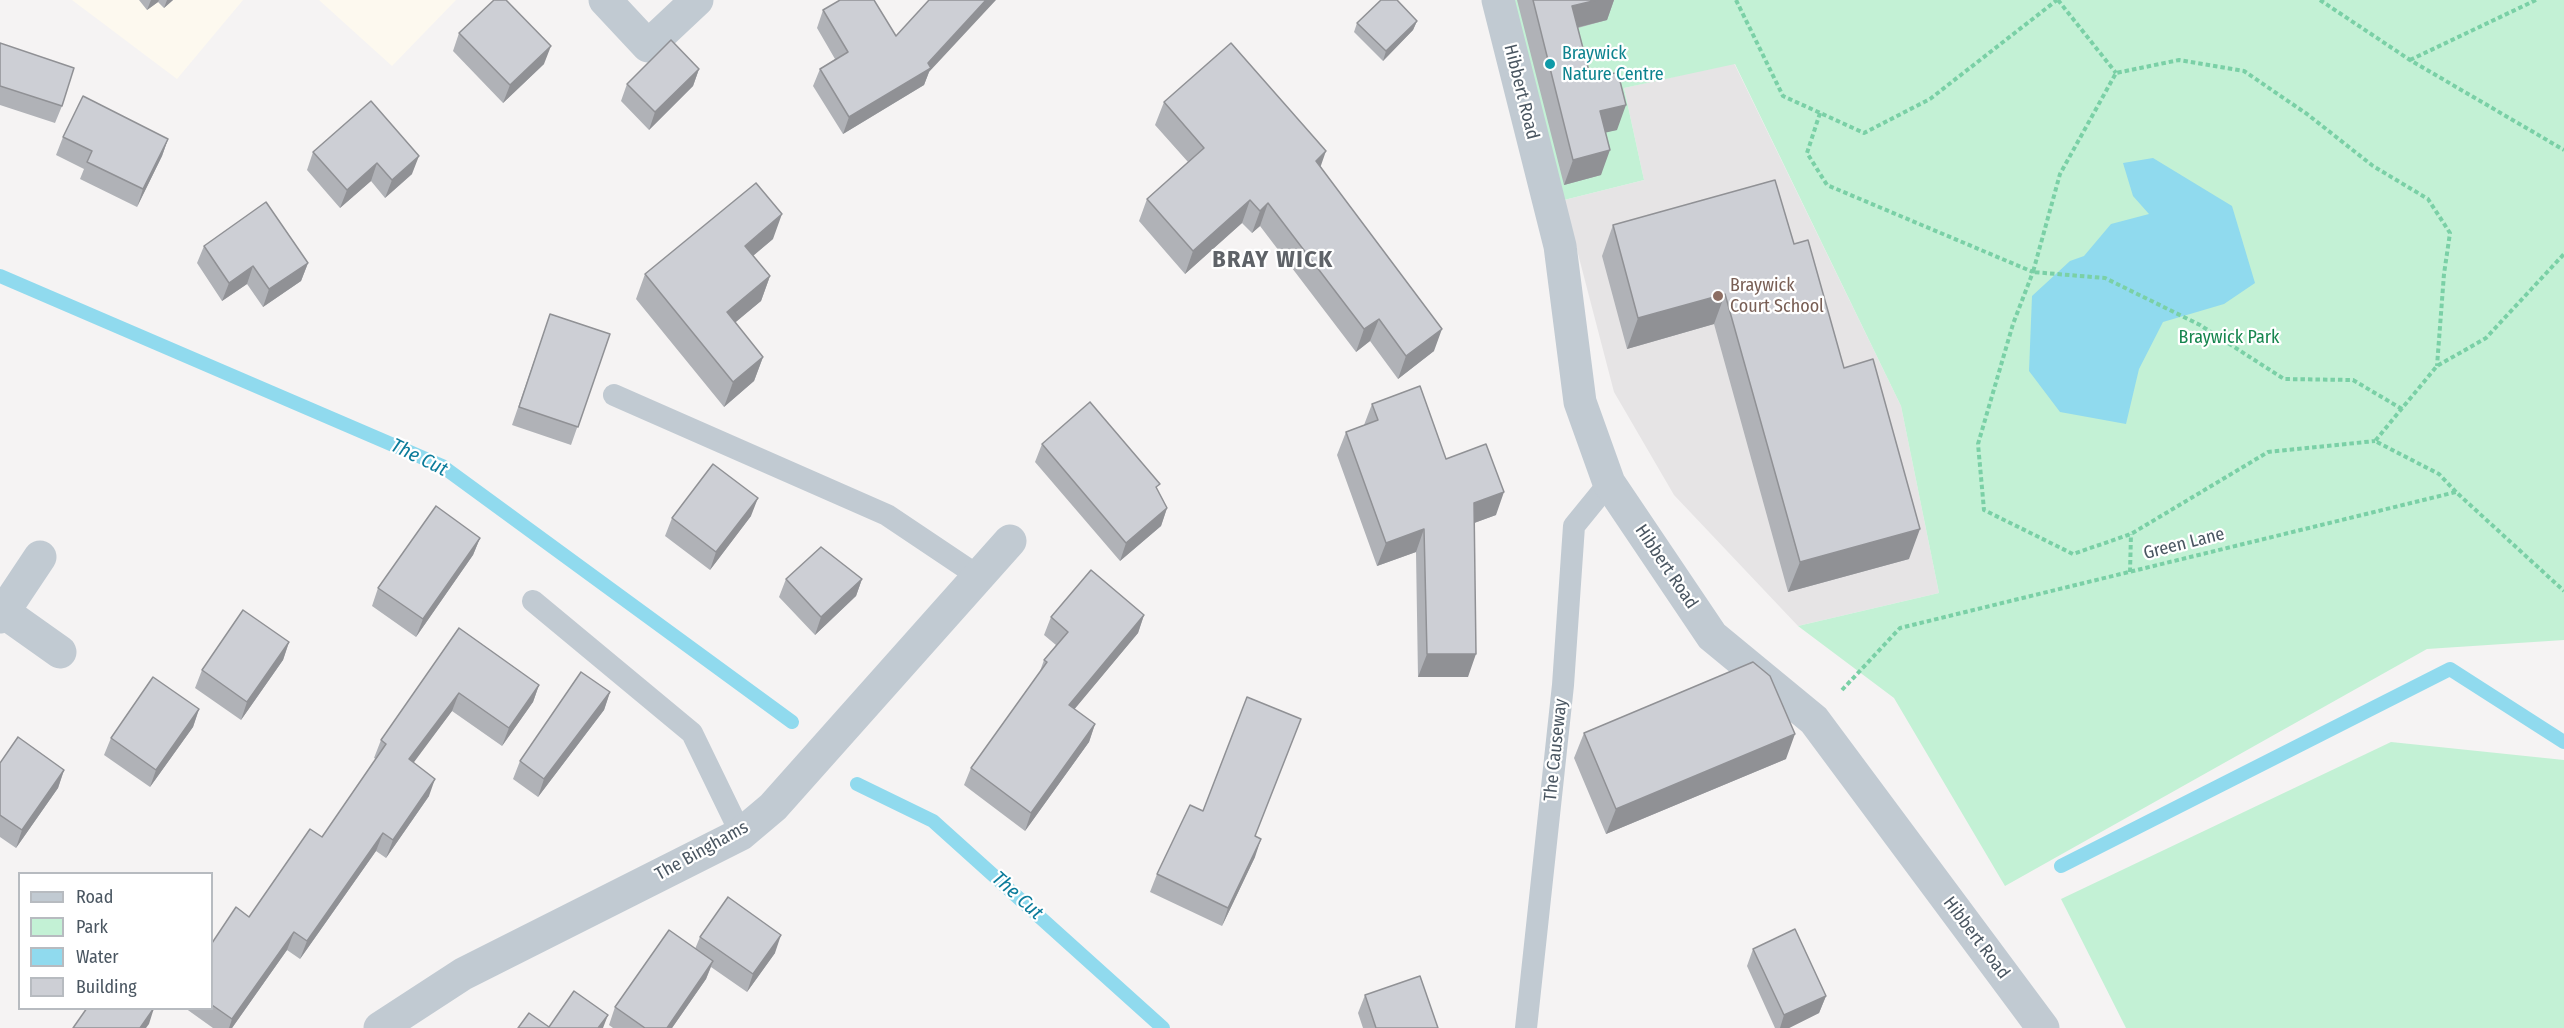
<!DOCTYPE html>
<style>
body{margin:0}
#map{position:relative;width:2564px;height:1028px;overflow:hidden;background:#f5f3f3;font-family:"Fira Sans Condensed",sans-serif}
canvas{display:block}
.legend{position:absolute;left:18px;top:872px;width:195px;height:138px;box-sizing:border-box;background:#fff;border:2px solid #b7bbc0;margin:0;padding:8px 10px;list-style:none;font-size:18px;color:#4a5661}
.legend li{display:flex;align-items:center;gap:12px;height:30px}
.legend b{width:30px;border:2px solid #b7bbc0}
</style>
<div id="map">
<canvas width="2564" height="1028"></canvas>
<ul class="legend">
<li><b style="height:8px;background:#c1cad2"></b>Road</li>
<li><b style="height:16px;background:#c3f1d5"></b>Park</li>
<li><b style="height:16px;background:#90daee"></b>Water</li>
<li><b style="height:16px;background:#cdcfd5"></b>Building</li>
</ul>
</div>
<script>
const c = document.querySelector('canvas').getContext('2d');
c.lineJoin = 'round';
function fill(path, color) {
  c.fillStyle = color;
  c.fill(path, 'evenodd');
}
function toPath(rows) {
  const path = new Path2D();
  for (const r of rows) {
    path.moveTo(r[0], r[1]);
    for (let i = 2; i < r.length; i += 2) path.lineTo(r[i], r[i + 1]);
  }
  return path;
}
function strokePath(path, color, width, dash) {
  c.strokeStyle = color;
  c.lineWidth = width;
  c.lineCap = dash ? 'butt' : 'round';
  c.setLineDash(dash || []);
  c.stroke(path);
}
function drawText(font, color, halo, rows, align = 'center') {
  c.font = font + ' "Fira Sans Condensed",sans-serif';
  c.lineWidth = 4.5;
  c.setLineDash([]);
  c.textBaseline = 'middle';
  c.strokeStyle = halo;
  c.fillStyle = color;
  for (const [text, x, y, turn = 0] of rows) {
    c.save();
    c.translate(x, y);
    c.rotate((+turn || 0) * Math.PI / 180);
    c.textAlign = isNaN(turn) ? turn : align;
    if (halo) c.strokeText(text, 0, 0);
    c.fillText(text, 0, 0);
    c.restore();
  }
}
const commercial = toPath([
 [72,0,243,0,177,79],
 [319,0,456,0,392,66]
]);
const education = toPath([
 [1734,63,1901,406,1939,593,1798,626,1674,495,1614,392,1564,200,1644,180,1624,88]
]);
const green = toPath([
 [1511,0,2564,0,2564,640,2427,649,2005,886,1894,698,1798,626,1939,593,1901,406,1735,64,1624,88,1644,180,1564,200],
 [2391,742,2564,760,2564,1028,2126,1028,2061,899]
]);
const water = toPath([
 [2153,158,2232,206,2255,283,2224,304,2163,322,2139,369,2126,424,2060,412,2029,371,2032,296,2070,261,2084,256,2111,224,2149,214,2133,196,2123,163]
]);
const stream = toPath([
 [0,276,442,466,792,722],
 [857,784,933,821,1163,1028],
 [2061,866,2450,669,2564,742]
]);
const path = toPath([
 [1736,0,1783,96,1864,133,1930,99,2057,0],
 [2058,0,2116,73],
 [2320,0,2410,60,2564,150],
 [2410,60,2536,0],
 [1820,113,1807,153,1827,185,2033,272,2013,324,1978,444,1984,510,2073,554,2131,534,2268,452,2375,441],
 [2402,409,2353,380,2284,379,2200,325,2105,278,2033,272,2060,174,2116,73,2179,60,2244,71,2307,114,2373,166,2428,199,2450,233,2444,274,2437,366],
 [2456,492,2439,474,2375,441,2437,366,2486,338,2564,254],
 [2130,572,2131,534],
 [1842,690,1900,628,2456,492,2564,591]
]);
const service = toPath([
 [614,395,887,515,978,576],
 [533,601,692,733,741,834],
 [1526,1028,1563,685,1574,526,1609,483]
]);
const minor = toPath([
 [605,0,648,46,697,0],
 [1498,0,1560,246,1580,402,1609,483,1712,636,1814,720,2043,1028],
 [5,613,60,652],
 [0,617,40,557],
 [380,1028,463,974,741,834,773,807,1010,541]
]);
const wall = toPath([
 [139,0,173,0,164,8,158,2,147,10],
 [1517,0,1614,0,1607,20,1578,28,1590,75,1617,130,1605,132,1601,175,1564,185],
 [823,10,896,36,929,72,924,85,843,134,813,86,820,69,835,59,817,28],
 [1417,21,1413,30,1383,61,1354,32,1357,23],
 [459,33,544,64,503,103,453,51],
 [0,43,62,106,55,123,0,105],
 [699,69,693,86,649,130,621,101,627,84],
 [371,101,412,174,385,198,371,181,340,208,307,170,313,152],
 [1164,102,1321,167,1434,351,1398,379,1370,341,1356,352,1260,226,1252,233,1242,223,1185,274,1139,221,1147,199,1188,162,1155,125],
 [63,137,168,139,162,156,137,207,80,179,84,169,56,155],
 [1613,225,1794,244,1844,368,1909,559,1788,592,1714,324,1627,349,1602,256],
 [773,239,753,256,770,276,761,301,735,322,763,357,754,381,724,407,636,299,645,274],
 [204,246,308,263,301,281,263,307,247,284,222,301,197,263],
 [550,314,610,334,571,445,512,425],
 [1372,404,1446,459,1496,515,1474,523,1468,677,1418,677,1416,552,1377,566,1337,455,1346,432,1364,425],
 [1042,444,1158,491,1167,508,1161,526,1120,561,1035,462],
 [751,516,710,570,665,536,672,518],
 [480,538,473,555,416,637,372,606,378,588],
 [786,579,862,579,856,596,815,635,779,597],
 [1144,615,1138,633,1074,709,1095,724,1089,742,1025,831,964,785,971,768,1039,674,1044,660,1056,645,1044,635,1051,617],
 [459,628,539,685,533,702,502,746,452,711,413,762,429,796,386,858,376,851,300,959,287,950,232,1028,213,1028,185,1008,212,1008,212,943,249,917,322,837,376,759,374,758,381,740],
 [289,642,283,660,241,720,195,688,202,670],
 [610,692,604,710,538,797,513,779,520,761],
 [199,709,193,727,150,787,104,755,111,738],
 [1584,733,1786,759,1606,834,1574,758],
 [0,763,64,770,58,788,16,848,0,837],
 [1256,837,1255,857,1222,926,1150,892,1157,874],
 [700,937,775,953,747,992,711,967,706,979,672,1028,613,1028,609,1025,615,1007,695,949],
 [1753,949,1826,996,1819,1013,1789,1028,1775,1028,1747,966],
 [1365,995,1438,1028,1363,1028,1358,1013]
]);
const shadedWall = toPath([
 [151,0,159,0,158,2,147,10],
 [167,0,173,0,164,8],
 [986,0,996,0,929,72,924,85,843,134,849,117,928,63],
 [1597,0,1614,0,1607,20,1563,31,1572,6],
 [1417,21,1413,30,1383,61,1386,51],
 [551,46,544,64,503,103,510,85],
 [699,69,693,86,649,130,655,112],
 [1626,105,1617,130,1591,136,1600,111],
 [168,139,162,156,137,207,143,189],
 [1610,150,1601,175,1564,185,1573,160],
 [1326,151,1318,174,1316,161],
 [419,156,412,174,385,198,392,180],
 [377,163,371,181,340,208,347,190],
 [1250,200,1242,223,1185,274,1193,251],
 [1268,203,1260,226,1252,233,1260,211],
 [782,214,773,239,736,270,745,246],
 [308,263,301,281,263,307,269,289],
 [253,266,247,284,222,301,229,283],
 [770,276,761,301,718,337,727,312],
 [1725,294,1714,324,1627,349,1638,318],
 [1379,319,1370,341,1356,352,1364,329],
 [1442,329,1434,351,1398,379,1406,356],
 [763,357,754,381,724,407,733,382],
 [1504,492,1496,515,1466,526,1474,503],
 [758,498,751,516,710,570,716,552],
 [1167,508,1161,526,1120,561,1126,543],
 [1424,529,1416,552,1377,566,1386,543],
 [1920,529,1909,559,1788,592,1800,562],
 [480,538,473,555,416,637,423,619],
 [862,579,856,596,815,635,821,617],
 [1144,615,1138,633,1063,723,1069,705],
 [289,642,283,660,241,720,247,702],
 [1427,654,1476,654,1468,677,1418,677],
 [539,685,533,702,502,746,509,728],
 [610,692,604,710,538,797,544,779],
 [459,693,452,711,403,777,409,759],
 [199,709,193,727,150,787,156,770],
 [1095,724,1089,742,1025,831,1031,813],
 [1795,734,1786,759,1606,834,1616,809],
 [64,770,58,788,16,848,22,830],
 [435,779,429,796,386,858,393,840],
 [383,833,376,851,300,959,307,941],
 [1261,839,1255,857,1222,926,1228,908],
 [294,932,287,950,232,1028,229,1028,232,1019],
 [781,935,775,953,747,992,753,974],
 [713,961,706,979,672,1028,667,1028],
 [1826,996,1819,1013,1789,1028,1780,1028,1784,1015],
 [154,1008,149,1024,146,1028,140,1028],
 [608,1015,603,1028,598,1028]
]);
const building = toPath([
 [494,0,506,0,551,46,510,85,459,33,494,0],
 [840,0,874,0,896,36,929,0,986,0,928,63,931,68,849,117,820,69,848,52,823,10,840,0],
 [1381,0,1397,0,1417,21,1386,51,1357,23,1381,0],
 [1533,0,1597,0,1572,6,1590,75,1618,73,1626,105,1600,111,1610,150,1573,160,1533,0],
 [671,40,699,69,655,112,627,84,671,40],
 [0,43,74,68,62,106,0,86,0,43],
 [1231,43,1326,151,1316,161,1442,329,1406,356,1379,319,1364,329,1268,203,1260,211,1250,200,1193,251,1147,199,1204,148,1164,102,1231,43],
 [83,96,168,139,143,189,87,162,92,151,63,137,83,96],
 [371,101,419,156,392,180,377,163,347,190,313,152,371,101],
 [1775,180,1794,244,1808,240,1844,368,1873,359,1920,529,1800,562,1725,294,1638,318,1613,225,1775,180],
 [756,183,782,214,745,246,770,276,727,312,763,357,733,382,645,274,756,183],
 [266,202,308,263,269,289,253,266,229,283,204,246,266,202],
 [550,314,610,334,578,427,519,407,550,314],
 [1420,386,1446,459,1486,444,1504,492,1474,503,1476,654,1427,654,1424,529,1386,543,1346,432,1378,420,1372,404,1420,386],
 [1090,402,1160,484,1156,487,1167,508,1126,543,1042,444,1090,402],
 [713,464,758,498,716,552,672,518,713,464],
 [436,506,480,538,423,619,378,588,436,506],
 [821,547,862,579,821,617,786,579,821,547],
 [1091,570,1144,615,1069,705,1095,724,1031,813,971,768,1047,662,1044,660,1068,632,1051,617,1091,570],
 [243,610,289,642,247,702,202,670,243,610],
 [459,628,539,685,509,728,459,693,409,759,435,779,393,840,383,833,307,941,294,932,232,1019,212,1005,212,943,236,907,249,917,310,829,322,837,386,744,381,740,459,628],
 [1753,662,1770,676,1795,734,1616,809,1584,733,1753,662],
 [581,672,610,692,544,779,520,761,581,672],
 [153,677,199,709,156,770,111,738,153,677],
 [1247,697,1301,719,1255,836,1261,839,1228,908,1157,874,1190,805,1203,811,1247,697],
 [18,737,64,770,22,830,0,815,0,763,18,737],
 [728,897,781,935,753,974,700,937,728,897],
 [1795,929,1826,996,1784,1015,1753,949,1795,929],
 [669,930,713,961,667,1028,645,1028,615,1007,669,930],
 [1420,976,1438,1028,1376,1028,1365,995,1420,976],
 [574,991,608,1015,598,1028,518,1028,529,1013,549,1027,574,991],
 [87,1008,154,1008,140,1028,73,1028,87,1008]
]);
const markers = [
 [1550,64,6,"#0f9aa8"],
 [1718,296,6,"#8d6e63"]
];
const cultureNames = [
 ["Braywick",1562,54],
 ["Nature Centre",1562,75]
];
const streetNames = [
 ["Hibbert Road",1521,92,76],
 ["Green Lane",2184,544,-14],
 ["Hibbert Road",1666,567,56],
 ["The Causeway",1556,750,-84],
 ["The Binghams",702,851,-29],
 ["Hibbert Road",1976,938,53]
];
const educationNames = [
 ["Braywick",1730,286],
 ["Court School",1730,307]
];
const parkNames = [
 ["Braywick Park",2229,338]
];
const waterNames = [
 ["The Cut",419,458,26],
 ["The Cut",1017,896,42]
];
const districtNames = [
 ["BRAY WICK",1273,260]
];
fill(commercial, '#fdf9ef');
fill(education, '#e6e4e5');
fill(green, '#c3f1d5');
fill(water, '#90daee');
strokePath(stream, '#90daee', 14);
strokePath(path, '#7ad0a6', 4, [4.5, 3]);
strokePath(service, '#c1cad2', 22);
strokePath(minor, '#c1cad2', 33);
fill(wall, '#b0b2b7');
fill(shadedWall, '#909195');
fill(building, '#cdcfd5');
strokePath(building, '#909195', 1.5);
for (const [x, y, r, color] of markers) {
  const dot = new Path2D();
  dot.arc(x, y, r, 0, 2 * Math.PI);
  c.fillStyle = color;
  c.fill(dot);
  strokePath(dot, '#fff', 2);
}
drawText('18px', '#0d838f', '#fff', cultureNames, 'left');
drawText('18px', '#4a5661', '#fff', streetNames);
drawText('18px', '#785e54', '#fff', educationNames, 'left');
drawText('18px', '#17864f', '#fff', parkNames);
drawText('italic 20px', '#0c7c9b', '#fff', waterNames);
c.letterSpacing = '1.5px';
drawText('bold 24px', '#5f6368', '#fff', districtNames);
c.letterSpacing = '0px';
</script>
